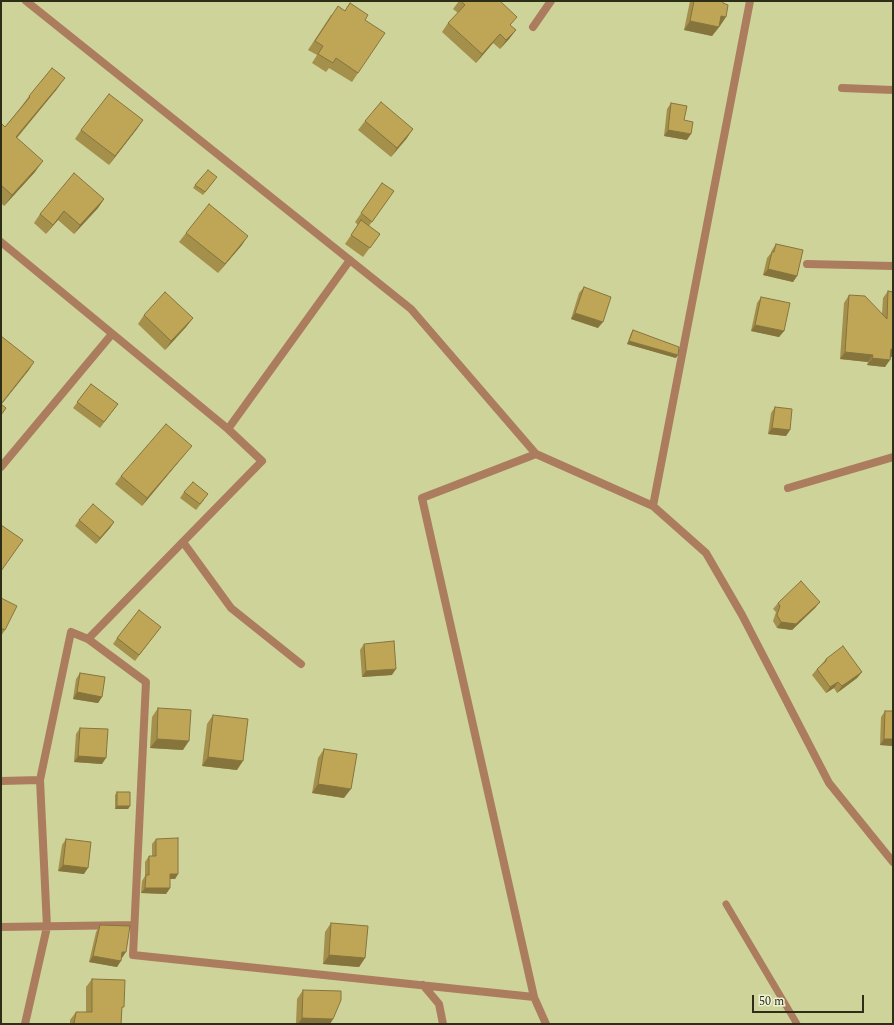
<!DOCTYPE html>
<style>
body{margin:0}
#map{position:relative;width:894px;height:1025px;overflow:hidden;background:#ced39a;font-family:Spectral,serif}
canvas{display:block}
.frame{position:absolute;inset:0;border:2px solid #2c2e17;pointer-events:none}
.scale{position:absolute;left:752px;top:995px;width:112px;height:18px;box-sizing:border-box;border:2px solid #2c2e17;border-top:0;padding-left:5px;font-size:12px;line-height:14px;white-space:nowrap;color:#2c2e17;-webkit-text-stroke:3px #eef2d5;paint-order:stroke}
</style>
<div id="map">
<canvas width="894" height="1025"></canvas>
<div class="frame"></div>
<div class="scale">50 m</div>
</div>
<script>
const c = document.querySelector('canvas').getContext('2d');
c.lineJoin = 'round';
function toPath(rows) {
  const path = new Path2D();
  for (const r of rows) {
    path.moveTo(r[0], r[1]);
    for (let i = 2; i < r.length; i += 2) path.lineTo(r[i], r[i + 1]);
  }
  return path;
}
function strokePath(path, color, width, dash) {
  c.strokeStyle = color;
  c.lineWidth = width;
  c.lineCap = dash ? 'butt' : 'round';
  c.setLineDash(dash || []);
  c.stroke(path);
}
function fill(path, color) {
  c.fillStyle = color;
  c.fill(path, 'evenodd');
}
const service = toPath([
 [726,904,797,1024]
]);
const minor = toPath([
 [26,1,411,309,536,454,653,506,706,553,742,615,829,783,893,862],
 [533,27,551,1],
 [842,88,893,90],
 [1,242,228,429,262,461,88,639,71,632,40,780,47,927,25,1024],
 [807,264,893,266],
 [228,429,350,260],
 [536,454,422,498,534,997,546,1024],
 [1,467,112,334],
 [788,488,893,457],
 [653,506,750,1],
 [183,542,231,608,301,664],
 [88,639,146,682,133,955,534,997],
 [1,781,40,780],
 [1,927,134,925],
 [423,985,439,1004,443,1024]
]);
const wall = toPath([
 [459,1,500,1,511,26,516,30,509,39,500,49,493,43,476,63,442,32,448,23,458,13,453,9],
 [690,1,723,1,720,26,712,36,684,30],
 [350,3,365,20,358,73,352,82,329,68,326,72,312,63,317,55,308,50,331,15,345,10],
 [57,89,17,138,35,172,4,206,1,203,1,123,5,127,21,107,29,96],
 [671,103,684,120,687,140,664,136,667,109],
 [143,120,109,165,75,139,81,130],
 [365,121,407,138,391,157,358,130],
 [215,180,203,195,193,188,195,185],
 [382,183,394,191,369,226,380,234,363,257,345,244,358,225,355,222],
 [104,199,98,208,74,234,58,220,46,234,34,223,40,214],
 [186,233,242,245,218,273,179,242],
 [776,244,797,276,793,282,763,275,767,258,771,253,772,250],
 [584,287,598,328,571,319,579,293],
 [888,291,893,292,893,357,890,357,885,367,867,365,868,362,840,359,844,303,849,295,882,314,883,298],
 [761,297,784,331,779,337,751,331,757,303],
 [144,315,193,318,186,327,165,350,138,324],
 [633,330,676,358,627,344,631,333],
 [91,384,118,404,100,428,73,408],
 [775,407,790,430,786,436,768,434,771,413],
 [186,453,142,506,115,484,121,476],
 [184,492,204,500,196,510,180,498],
 [79,520,114,522,110,528,96,544,75,526],
 [1,598,5,630,1,636],
 [820,602,815,608,792,630,777,628,773,621,776,612,773,609,778,603],
 [156,633,135,661,113,644,117,638],
 [364,644,392,675,362,677,360,650],
 [826,659,862,672,857,678,837,693,834,688,826,693,812,675,817,669,821,665],
 [80,673,102,697,98,703,73,699,76,679],
 [158,708,183,750,150,748,152,717],
 [885,711,893,711,893,746,880,745,881,717],
 [213,715,237,770,202,766,207,724],
 [80,728,102,764,74,762,76,734],
 [324,749,344,798,312,793,318,758],
 [117,792,130,806,128,809,115,809,115,795],
 [66,839,84,874,58,871,62,845],
 [156,839,178,874,175,879,170,879,170,888,166,894,141,893,142,881,145,876,145,862,149,856,152,856,152,844],
 [331,923,365,958,359,967,323,964,325,932],
 [100,925,122,958,121,958,117,967,89,962,96,932],
 [92,979,122,1011,121,1024,70,1024,70,1020,76,1012,86,1012,86,987],
 [303,990,333,1019,330,1024,296,1024,297,999]
]);
const shadedWall = toPath([
 [721,16,726,17,720,26,715,25],
 [690,21,719,27,712,36,684,30],
 [516,30,509,39,500,49,506,40],
 [500,34,493,43,476,63,482,54],
 [65,78,57,89,8,148,16,137],
 [143,120,137,129,109,165,115,156],
 [413,129,407,138,391,157,397,148],
 [668,130,691,134,687,140,664,136],
 [43,161,35,172,4,206,12,195],
 [104,199,98,208,74,234,80,225],
 [64,211,58,220,46,234,53,225],
 [248,236,242,245,218,273,225,264],
 [768,269,797,276,793,282,763,275],
 [575,313,603,322,598,328,571,319],
 [193,318,186,327,165,350,171,341],
 [755,325,784,331,779,337,751,331],
 [629,341,678,355,676,358,627,344],
 [891,349,893,349,893,357,886,357],
 [845,352,873,355,868,362,840,359],
 [872,358,890,360,885,367,867,365],
 [34,362,29,370,1,405,1,404],
 [772,428,790,430,786,436,768,434],
 [192,446,186,453,142,506,147,498],
 [114,522,110,528,96,544,100,538],
 [820,602,815,608,792,630,777,628,781,622],
 [396,669,392,675,362,677,366,671],
 [862,672,857,678,837,693,842,686],
 [838,682,834,688,826,693,830,687],
 [77,692,102,697,98,703,73,699],
 [157,739,189,741,183,750,150,748],
 [884,739,893,739,893,746,880,745],
 [78,756,106,758,102,764,74,762],
 [208,757,243,761,237,770,202,766],
 [318,784,351,789,344,798,312,793],
 [117,806,130,806,128,809,115,809],
 [63,865,88,868,84,874,58,871],
 [170,874,178,874,175,879,166,879],
 [145,888,170,888,166,894,141,893],
 [122,952,126,952,122,958,118,958],
 [329,955,365,958,359,967,323,964],
 [93,956,121,961,117,967,89,962],
 [302,1018,333,1019,330,1024,298,1024]
]);
const building = toPath([
 [461,1,500,1,517,17,510,25,516,30,506,40,500,34,482,54,448,23,465,5,461,1],
 [694,1,723,1,723,3,728,5,726,17,721,16,719,27,690,21,694,1],
 [350,3,368,15,365,20,385,33,358,73,336,58,333,63,318,54,323,46,315,41,338,6,345,11,350,3],
 [52,68,65,78,16,137,43,161,12,195,1,185,1,123,5,127,30,97,29,96,52,68],
 [109,94,143,120,115,156,81,130,109,94],
 [381,102,413,129,397,148,365,121,381,102],
 [671,103,687,106,684,120,693,122,691,134,668,130,671,103],
 [208,170,217,177,205,192,195,185,208,170],
 [74,173,104,199,80,225,64,211,53,225,40,214,74,173],
 [382,183,394,191,372,222,361,213,382,183],
 [209,204,248,236,225,264,186,233,209,204],
 [361,220,380,234,370,248,351,235,361,220],
 [776,244,803,250,797,276,768,269,772,252,774,252,776,244],
 [584,287,611,297,603,322,575,313,584,287],
 [888,291,893,292,893,349,891,349,890,360,872,358,873,355,845,352,849,295,865,296,887,319,888,291],
 [165,292,193,318,171,341,144,315,165,292],
 [761,297,790,303,784,331,755,325,761,297],
 [633,330,679,347,678,355,629,341,633,330],
 [1,336,34,362,1,404,1,336],
 [91,384,118,404,104,422,77,402,91,384],
 [1,404,6,408,1,415,1,404],
 [775,407,792,409,790,430,772,428,775,407],
 [166,424,192,446,147,498,121,476,166,424],
 [193,482,208,494,200,504,184,492,193,482],
 [93,504,114,522,100,538,79,520,93,504],
 [1,525,23,540,1,571,1,525],
 [801,581,820,602,796,624,781,622,777,615,780,606,778,603,801,581],
 [1,598,17,606,5,630,1,628,1,598],
 [139,610,161,627,139,655,117,638,139,610],
 [394,641,396,669,366,671,364,644,394,641],
 [843,646,862,672,842,686,838,682,830,687,817,669,826,661,826,659,843,646],
 [80,673,105,677,102,697,77,692,80,673],
 [158,708,191,710,189,741,157,739,158,708],
 [885,711,893,711,893,739,884,739,885,711],
 [213,715,248,719,243,761,208,757,213,715],
 [80,728,108,729,106,758,78,756,80,728],
 [324,749,357,754,351,789,318,784,324,749],
 [117,792,130,792,130,806,117,806,117,792],
 [178,838,178,874,170,874,170,888,145,888,146,875,149,875,149,856,156,856,156,839,178,838],
 [66,839,91,842,88,868,63,865,66,839],
 [331,923,368,926,365,958,329,955,331,923],
 [100,925,130,926,126,952,122,952,121,961,93,956,100,925],
 [92,979,125,980,124,1007,122,1007,121,1024,74,1024,76,1012,92,1012,92,979],
 [303,990,341,991,341,1000,333,1019,302,1018,303,990]
]);
strokePath(service, '#ac7c5e', 7);
strokePath(minor, '#ac7c5e', 8);
fill(wall, '#a48f4b');
fill(shadedWall, '#86743d');
fill(building, '#bfa657');
strokePath(building, '#86743d', 1);
</script>
